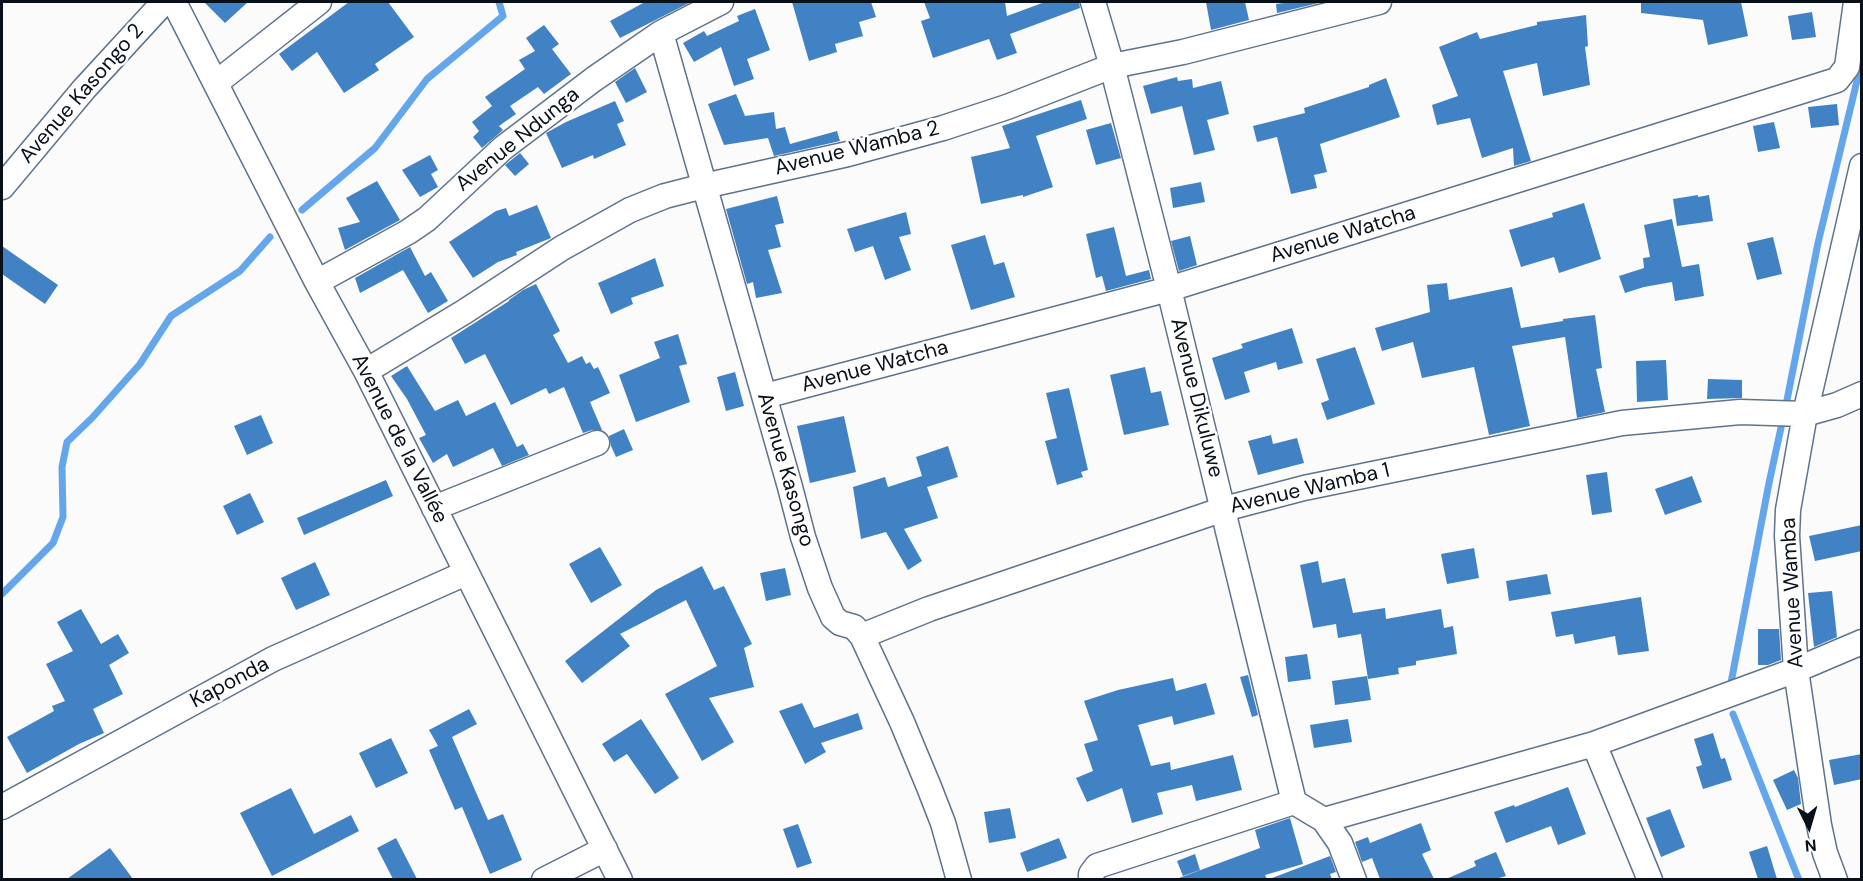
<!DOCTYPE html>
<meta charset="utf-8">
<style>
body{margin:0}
#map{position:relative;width:1863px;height:881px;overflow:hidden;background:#fbfbfb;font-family:"DM Sans",sans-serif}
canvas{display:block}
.frame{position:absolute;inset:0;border:3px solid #081019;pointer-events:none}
.north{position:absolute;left:1779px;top:797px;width:60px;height:60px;-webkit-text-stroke:4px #fff;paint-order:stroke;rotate:175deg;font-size:16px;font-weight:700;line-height:24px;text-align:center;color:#081019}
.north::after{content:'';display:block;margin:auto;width:21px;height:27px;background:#081019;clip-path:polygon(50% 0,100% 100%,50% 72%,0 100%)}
</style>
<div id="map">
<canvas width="1863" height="881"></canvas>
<div class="frame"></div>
<div class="north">N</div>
</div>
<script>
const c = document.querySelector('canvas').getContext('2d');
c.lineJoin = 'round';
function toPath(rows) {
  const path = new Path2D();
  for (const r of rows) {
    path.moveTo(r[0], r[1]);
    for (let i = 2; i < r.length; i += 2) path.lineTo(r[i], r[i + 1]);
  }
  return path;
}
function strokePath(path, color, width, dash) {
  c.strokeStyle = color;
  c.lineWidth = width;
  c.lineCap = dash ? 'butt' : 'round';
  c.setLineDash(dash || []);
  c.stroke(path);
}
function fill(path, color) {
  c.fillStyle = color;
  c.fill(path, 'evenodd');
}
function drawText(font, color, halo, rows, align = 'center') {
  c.font = font + ' "DM Sans",sans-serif';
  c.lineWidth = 5;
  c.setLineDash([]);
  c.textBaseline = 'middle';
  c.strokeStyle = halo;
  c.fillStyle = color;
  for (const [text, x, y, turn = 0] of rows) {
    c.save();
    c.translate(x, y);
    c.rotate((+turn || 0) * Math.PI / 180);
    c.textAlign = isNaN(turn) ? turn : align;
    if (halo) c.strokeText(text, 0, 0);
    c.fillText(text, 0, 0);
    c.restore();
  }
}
const stream = toPath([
 [302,210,375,148,427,79,503,16,499,2],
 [2,594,53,543,63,517,62,467,67,442,92,418,140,364,171,316,240,271,270,237],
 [1730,688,1769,483,1787,400,1818,243,1862,60],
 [1733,714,1799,880]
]);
const building = toPath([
 [204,2,248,2,225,23],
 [349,2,388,2,414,37,375,64,379,70,344,93,317,52,292,71,279,54],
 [645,2,691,2,620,38,610,21],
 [792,2,871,2,876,17,859,22,863,36,835,44,837,52,809,61],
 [924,2,1005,2,1007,16,1045,2,1079,2,1080,8,1010,34,1017,53,997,60,989,39,933,58,921,21,930,18],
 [1206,2,1245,2,1249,20,1211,30],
 [1292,2,1323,2,1277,13,1276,4],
 [1641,2,1741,2,1748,36,1708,45,1703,20,1641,13],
 [755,9,770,50,747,59,754,79,734,86,721,47,694,62,683,43,704,31,707,36,739,21,737,16],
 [1812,12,1816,37,1792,40,1788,16],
 [1586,15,1588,46,1585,47,1590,85,1543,96,1537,63,1503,71,1531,161,1514,166,1513,148,1482,158,1470,118,1437,125,1432,105,1458,96,1439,47,1477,32,1480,39,1537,25,1537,22],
 [544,25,559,44,552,49,571,74,544,94,538,87,510,106,516,114,499,126,503,130,482,148,473,137,479,131,472,122,492,106,485,97,525,69,519,60,535,51,526,38],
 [635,68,647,92,626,103,615,82],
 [1177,77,1178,81,1192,79,1193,88,1221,81,1229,114,1207,120,1215,150,1194,155,1182,106,1151,114,1143,86],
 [1386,78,1400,117,1320,144,1327,172,1314,175,1317,188,1291,194,1277,137,1257,142,1253,126,1305,113,1304,108,1369,87,1369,85],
 [736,94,745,116,774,112,776,129,785,127,790,144,837,131,840,141,774,156,768,138,724,145,708,104],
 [1081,100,1087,119,1036,136,1053,187,1023,197,1023,195,981,204,971,157,1010,148,1002,126],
 [615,101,624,121,617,124,626,145,594,159,593,155,562,168,546,133,566,122],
 [1837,104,1839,125,1811,128,1808,107],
 [1774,122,1780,148,1758,152,1753,126],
 [1111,123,1121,158,1096,165,1086,130],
 [520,153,529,164,515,176,505,165],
 [430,155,438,170,431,174,438,187,420,197,402,170],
 [377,181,400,220,345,250,338,228,360,222,346,198],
 [1201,182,1205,202,1173,208,1170,188],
 [1698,195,1698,197,1709,195,1713,221,1677,226,1673,199],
 [777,196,784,223,775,225,781,247,768,250,782,293,756,298,753,282,747,284,726,209],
 [1584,203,1601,259,1559,273,1554,257,1521,267,1509,230,1553,217,1552,213],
 [537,205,551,238,516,252,517,255,498,262,473,278,449,242,496,211,506,208,509,216],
 [906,212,911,234,899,237,911,270,885,280,873,246,855,252,847,229],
 [1672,219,1682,267,1699,264,1704,296,1675,301,1672,282,1644,287,1625,293,1619,276,1644,268,1643,258,1650,257,1644,225],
 [1114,227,1126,276,1149,270,1151,279,1106,291,1102,276,1096,278,1086,234],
 [985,235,994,265,1004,262,1015,297,971,310,951,245],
 [1190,236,1197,265,1179,271,1171,241],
 [1773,237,1782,274,1757,280,1747,243],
 [2,246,58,285,45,304,2,274],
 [410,247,425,276,431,272,448,301,428,313,403,270,360,293,355,278],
 [655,258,664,286,631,298,633,304,611,314,598,283],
 [1447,283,1449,300,1512,287,1521,328,1563,321,1563,319,1595,315,1602,368,1596,369,1605,412,1577,418,1565,337,1512,346,1530,426,1489,435,1474,367,1422,378,1413,342,1382,351,1375,328,1430,312,1427,285],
 [536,284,560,331,553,335,568,363,582,356,586,364,590,362,594,369,598,367,610,393,590,402,602,430,592,430,583,433,564,387,549,394,546,388,511,405,485,354,465,364,451,338,509,301,509,300,523,290],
 [1292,328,1303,363,1278,370,1276,362,1244,372,1250,392,1225,400,1212,358,1243,348,1241,344],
 [678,334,687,364,679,366,690,402,636,422,619,375,660,358,654,342],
 [1355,347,1375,404,1327,420,1321,403,1329,400,1316,359],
 [1666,360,1668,400,1637,402,1636,361],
 [407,366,435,411,458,400,466,416,495,402,517,447,523,444,529,455,502,466,493,448,453,467,447,454,433,463,419,438,426,435,407,399,391,376],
 [1145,367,1151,393,1161,391,1169,425,1124,435,1110,375],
 [735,372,744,406,726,411,717,377],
 [1708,379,1742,380,1742,398,1707,399],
 [1069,388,1088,470,1081,472,1083,477,1057,485,1045,441,1057,438,1046,393],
 [261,415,273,443,247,455,234,426],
 [844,416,856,472,810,483,797,426],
 [624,429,633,450,616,457,611,446,609,436],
 [1271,435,1273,444,1297,438,1304,463,1258,475,1248,441],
 [948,446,958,477,927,487,938,518,904,529,922,561,908,570,886,532,861,539,853,487,885,477,888,487,922,476,916,457],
 [1607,472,1612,512,1592,515,1586,475],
 [1692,476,1702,502,1665,515,1655,489],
 [386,480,393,496,304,535,297,518],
 [250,493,264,522,237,535,223,506],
 [1862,525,1862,551,1815,561,1809,536],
 [600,547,622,585,591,603,569,564],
 [1474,548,1479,578,1447,584,1441,554],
 [1318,561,1322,583,1345,578,1353,613,1385,608,1386,619,1441,609,1444,628,1453,626,1457,654,1416,661,1416,665,1398,668,1399,674,1368,679,1361,634,1338,638,1336,624,1313,628,1300,565],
 [315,562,330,595,296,610,281,578],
 [702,566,714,590,724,586,752,644,744,648,754,687,709,698,734,742,702,761,665,694,717,666,686,600,620,634,630,646,582,683,565,661,656,590],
 [785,568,791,595,766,601,760,573],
 [1547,574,1551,594,1509,601,1506,581],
 [1832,591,1837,637,1814,647,1808,593],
 [1641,597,1649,651,1618,655,1615,636,1575,644,1573,634,1556,637,1551,612],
 [81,609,101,644,118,634,129,653,109,665,123,694,93,709,104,733,79,744,27,773,7,737,54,711,52,706,65,701,46,664,73,651,57,622],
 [1758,629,1779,629,1781,660,1768,665,1758,665],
 [1307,654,1311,679,1288,682,1285,657],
 [1248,675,1258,715,1252,717,1240,677],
 [1367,676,1371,700,1335,705,1332,681],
 [1173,678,1176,691,1206,683,1215,714,1174,725,1172,716,1138,725,1151,766,1170,762,1171,770,1233,755,1242,790,1196,801,1192,785,1157,793,1163,814,1132,823,1122,788,1087,802,1076,778,1093,771,1084,744,1098,740,1084,701,1118,690],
 [802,703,814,728,858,713,863,729,821,743,826,752,805,764,779,711],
 [469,709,477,724,452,737,488,820,503,814,522,860,490,874,462,807,455,810,429,750,438,746,429,730],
 [641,719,679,778,655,794,627,754,614,762,602,744],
 [1348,719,1352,742,1314,748,1310,725],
 [1713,733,1721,759,1725,758,1732,780,1703,789,1696,767,1702,765,1694,739],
 [391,738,408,773,376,788,359,753],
 [1862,754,1862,779,1834,785,1829,760],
 [1794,770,1798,778,1801,804,1787,810,1773,780],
 [1568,787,1586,834,1558,845,1551,826,1506,843,1494,812,1514,805,1515,807],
 [291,788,314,834,351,815,359,831,272,876,240,813],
 [1010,808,1016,838,989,843,984,812],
 [1670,809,1685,847,1661,857,1646,818],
 [1290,818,1303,864,1265,875,1267,879,1180,879,1179,878,1260,848,1255,830],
 [1421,823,1431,850,1422,854,1434,879,1380,879,1372,858,1362,862,1355,842,1368,837,1370,843],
 [798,824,812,863,797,868,783,829],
 [396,838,417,879,393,879,377,848],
 [1059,838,1067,858,1027,872,1020,853],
 [1767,846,1777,879,1758,879,1749,852],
 [110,848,133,879,67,879],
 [1496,852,1506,876,1495,879,1446,879,1476,866,1474,861],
 [1195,854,1200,870,1183,876,1177,861],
 [1330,856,1336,872,1330,874,1332,879,1273,879,1272,878]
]);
const minor = toPath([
 [174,2,317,282,366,371,620,880],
 [1093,2,1112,66,1169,289,1294,802,1324,820,1340,843,1354,880],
 [661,33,790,487,803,537,820,588,833,617,840,623,854,627,862,636,902,722,929,787,943,823,959,880],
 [216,83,319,2],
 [2,187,84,89,164,2],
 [317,282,408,232,427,219,503,148,594,79,661,33,721,2],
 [366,371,464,312,562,248,630,210,665,196,704,186,848,154,943,128,1007,107,1112,66,1183,52,1379,2],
 [765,396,1169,289,1837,80,1847,67,1856,2],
 [434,508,597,443],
 [862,636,929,609,1224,509,1304,488,1622,423,1740,412,1805,414,1837,405,1862,394],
 [1594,744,1650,880],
 [2,807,273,659,466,573],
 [1324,820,1594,744,1796,670,1862,642],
 [544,880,605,849],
 [1091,880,1091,874,1097,866,1294,802],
 [1835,880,1825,853,1819,825,1796,670,1787,536,1788,510,1805,414,1862,166]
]);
const streetNames = [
 ["Avenue Kasongo 2",82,94,-49],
 ["Avenue Ndunga",518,140,-39],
 ["Avenue Wamba 2",857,149,-14],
 ["Avenue Watcha",1343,235,-17],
 ["Avenue Watcha",875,367,-15],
 ["Avenue Dikuluwe",1196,398,76],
 ["Avenue de la Vallée",399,439,63],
 ["Avenue Kasongo",785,470,74],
 ["Avenue Wamba 1",1310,489,-13],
 ["Avenue Wamba",1793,593,-93],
 ["Kaponda",230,683,-28]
];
strokePath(stream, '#64a6eb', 7);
fill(building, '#4182c5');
strokePath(minor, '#5f748a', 27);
strokePath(minor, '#fff', 24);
drawText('21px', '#081019', '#fff', streetNames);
</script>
